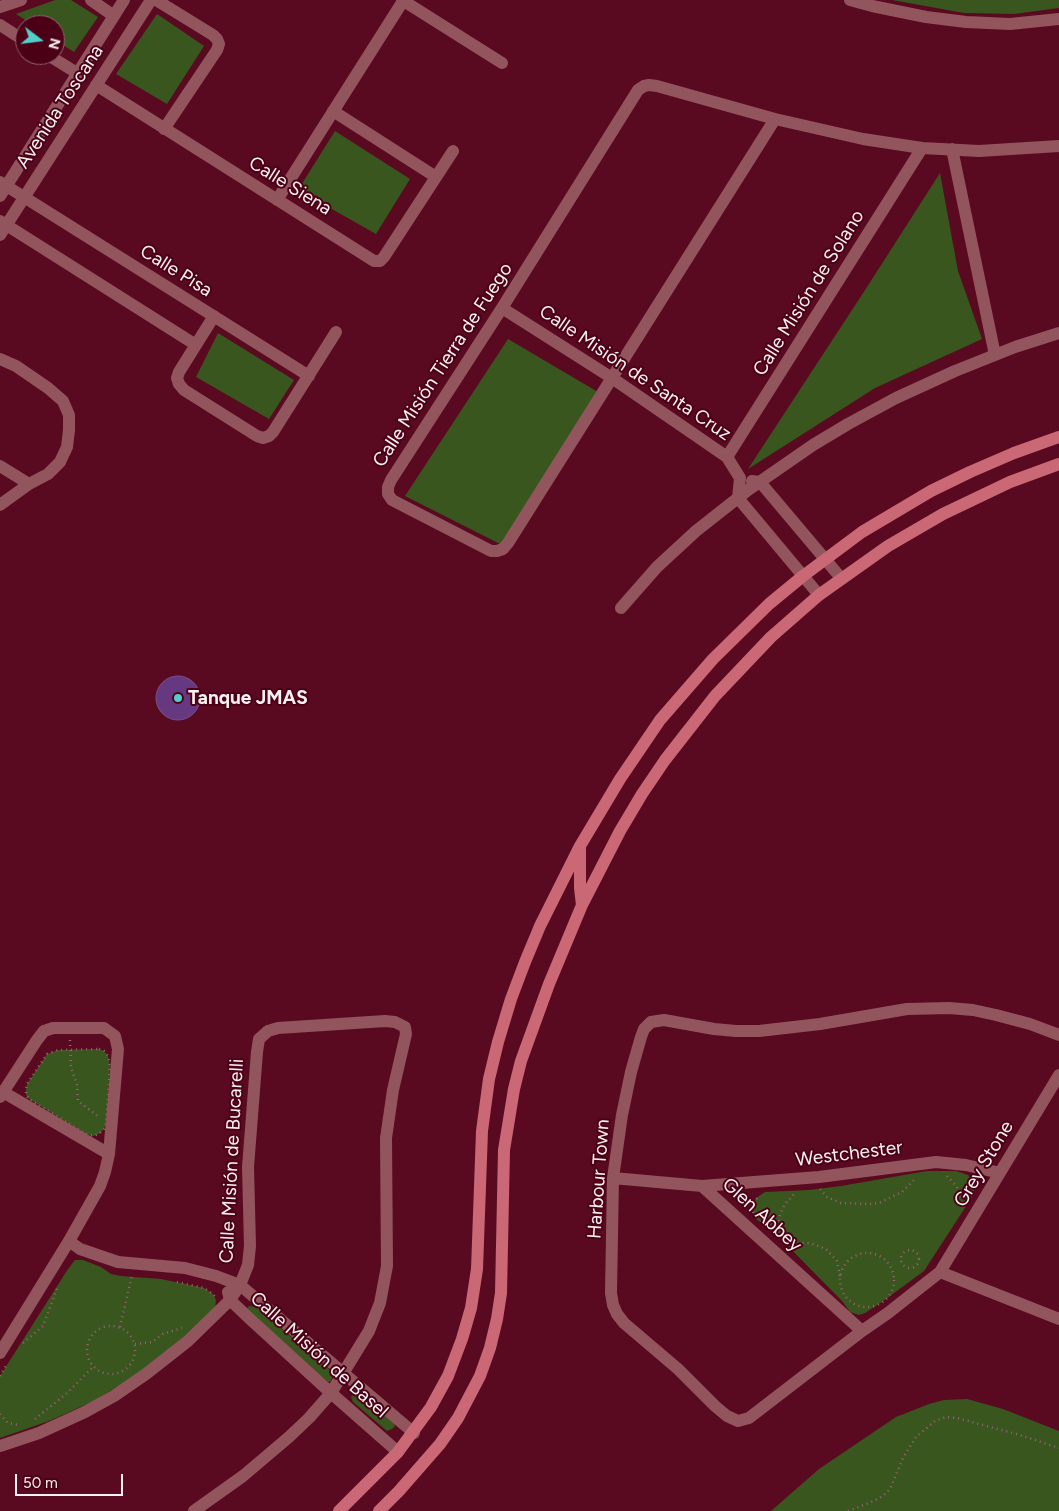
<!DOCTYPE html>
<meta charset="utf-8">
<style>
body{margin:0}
#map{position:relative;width:1059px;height:1511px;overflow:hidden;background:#590a20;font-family:Figtree,sans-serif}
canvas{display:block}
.north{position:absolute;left:15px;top:15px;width:50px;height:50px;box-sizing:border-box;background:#4c0016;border:1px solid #92606e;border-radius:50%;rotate:105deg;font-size:14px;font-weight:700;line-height:20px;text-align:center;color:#fbf1f2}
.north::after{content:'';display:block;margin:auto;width:18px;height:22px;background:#53cdc9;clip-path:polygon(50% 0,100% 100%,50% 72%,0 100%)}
.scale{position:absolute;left:15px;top:1474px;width:108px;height:22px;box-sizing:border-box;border:2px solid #fbf1f2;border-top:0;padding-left:6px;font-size:15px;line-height:18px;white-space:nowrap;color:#fbf1f2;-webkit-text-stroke:4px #4c0016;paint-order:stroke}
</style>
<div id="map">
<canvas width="1059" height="1511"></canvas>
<div class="north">N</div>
<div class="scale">50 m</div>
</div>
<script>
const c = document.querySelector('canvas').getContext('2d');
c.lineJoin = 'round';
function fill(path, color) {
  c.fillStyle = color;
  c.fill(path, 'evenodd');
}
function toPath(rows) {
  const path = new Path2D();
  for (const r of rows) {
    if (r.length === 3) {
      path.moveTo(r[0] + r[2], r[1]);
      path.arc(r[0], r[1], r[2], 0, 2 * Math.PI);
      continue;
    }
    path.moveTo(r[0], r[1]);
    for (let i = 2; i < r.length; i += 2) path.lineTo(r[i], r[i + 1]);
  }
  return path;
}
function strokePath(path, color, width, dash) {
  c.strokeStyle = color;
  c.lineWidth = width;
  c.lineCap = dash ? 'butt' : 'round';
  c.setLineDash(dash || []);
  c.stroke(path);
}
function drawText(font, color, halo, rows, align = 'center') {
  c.font = font + ' Figtree,sans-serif';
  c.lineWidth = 4;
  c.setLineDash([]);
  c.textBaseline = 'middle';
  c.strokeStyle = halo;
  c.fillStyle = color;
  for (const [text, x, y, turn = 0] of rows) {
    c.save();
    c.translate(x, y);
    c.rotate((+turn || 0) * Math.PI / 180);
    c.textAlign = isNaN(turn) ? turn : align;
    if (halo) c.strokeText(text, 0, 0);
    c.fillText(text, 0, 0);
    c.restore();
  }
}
const green = toPath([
 [55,0,71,0,98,17,74,52,55,40,55,25,33,25,16,14],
 [892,0,1059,0,1059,8,1014,14,964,13],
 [157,14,204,46,167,104,116,74],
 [335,131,410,179,376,234,298,190],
 [940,173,958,271,982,339,875,388,748,469,867,287],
 [218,333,294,380,269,419,196,377],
 [508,339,603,395,506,547,405,496],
 [99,1049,104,1051,108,1056,110,1066,106,1123,104,1129,99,1134,93,1136,86,1134,29,1099,26,1095,26,1090,27,1084,47,1054,58,1050],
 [927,1171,956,1171,968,1175,971,1179,974,1184,974,1190,972,1197,924,1271,886,1299,865,1313,859,1315,850,1312,843,1302,778,1236,755,1218,753,1212,754,1202,756,1198,765,1192,809,1190,841,1186],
 [75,1260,83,1260,101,1267,111,1274,121,1276,161,1279,204,1288,213,1294,216,1300,215,1309,165,1357,94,1401,49,1421,0,1438,0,1376,68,1269],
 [249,1306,256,1307,331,1371,333,1374,331,1381,328,1382,246,1310],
 [357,1392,394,1421,395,1426,392,1429,387,1431,353,1402,351,1397,354,1393],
 [967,1399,1003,1409,1059,1431,1059,1511,771,1511,819,1469,896,1417,929,1404,944,1400]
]);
const building = toPath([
 [178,698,22]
]);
const path = toPath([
 [70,1040,71,1067,77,1085,78,1101,99,1117],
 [99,1049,104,1051,108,1056,110,1066,106,1123,104,1129,99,1134,93,1136,86,1134,29,1099,26,1095,26,1090,27,1084,47,1054,58,1050,99,1049],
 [947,1176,957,1187,962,1200,963,1208],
 [972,1179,974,1184,974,1191],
 [820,1189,827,1197,841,1203,869,1204,879,1203,902,1192,916,1178],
 [753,1213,754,1202,759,1196],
 [778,1236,779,1218,781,1212,785,1204,795,1193],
 [910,1259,9],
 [790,1251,802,1243,810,1243,826,1249,837,1261,840,1277],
 [867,1280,27],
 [177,1282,204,1288,213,1294,215,1297],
 [111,1350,24],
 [120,1327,132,1275],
 [23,1343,43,1326,58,1286],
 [135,1344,152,1342,163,1334,182,1328],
 [0,1376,7,1364],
 [0,1414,8,1423,18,1425],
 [35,1419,66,1394,93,1367],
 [848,1511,874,1501,884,1495,890,1489,903,1458,916,1437,935,1421,946,1417,957,1418,968,1421,1020,1435,1059,1448]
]);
const minor = toPath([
 [91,0,114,16],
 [156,0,213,35,217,39,219,44,217,50,164,129],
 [402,0,502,63],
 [850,0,872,6,926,17,966,22,1010,24,1059,19],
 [0,7,21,0],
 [0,25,25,41],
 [48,55,77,73],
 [96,85,374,261,380,261,384,257,453,151],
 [333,111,436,177],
 [775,119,508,543,503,549,497,551,491,551,392,500,388,494,388,487,391,480,502,308,638,90,644,86,649,85,657,86,775,119,863,139,922,148,979,151,1059,146],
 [952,149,995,355],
 [0,182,309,376],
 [0,196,124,0],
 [277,200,403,1],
 [0,221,196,345],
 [0,235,151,0],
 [502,308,612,378,727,457,740,478,738,498,819,595],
 [214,316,179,372,177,378,179,384,184,390,257,436,263,438,269,436,273,432,336,332],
 [0,359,16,366,48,388,63,401,69,415,69,430,67,447,60,462,48,474,29,484,0,505],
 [727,457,922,148],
 [0,466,29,484],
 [752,481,760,482,841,578],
 [621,608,657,567,696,531,748,490,813,445,848,424,896,398,955,371,1015,347,1059,333],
 [1059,1035,1030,1024,996,1015,973,1010,949,1008,907,1009,820,1024,759,1031,736,1031,714,1029,664,1020,651,1022,644,1029,641,1037,631,1072,622,1115,613,1178,611,1293,613,1305,617,1314,624,1323,678,1369,715,1406,727,1416,738,1421,749,1418,862,1331,888,1313,940,1272,1059,1075],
 [3,1092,109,1154],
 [0,1097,37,1040,44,1031,53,1028,104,1028,115,1036,118,1049,109,1154,105,1172,100,1186,69,1241,0,1353],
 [613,1178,702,1186,819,1177,936,1162,966,1165,1000,1173],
 [702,1186,862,1331],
 [69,1241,80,1249,118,1262,185,1268,216,1276,240,1285,414,1433],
 [940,1272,1059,1319],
 [228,1292,230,1300,250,1319,331,1393,398,1452],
 [0,1446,39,1433,85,1412,114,1396,146,1374,188,1341,230,1300,240,1285,248,1265,250,1246,248,1167,257,1052,259,1039,268,1031,278,1028,385,1021,395,1022,405,1027,406,1034,393,1090,386,1138,387,1266,380,1303,369,1331,331,1393,309,1418,289,1437,243,1476,194,1511]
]);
const secondary = toPath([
 [580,849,580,888,582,905],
 [339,1511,398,1452,431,1407,448,1376,462,1339,471,1308,477,1269,482,1131,489,1079,498,1042,511,999,525,962,540,926,580,846,620,779,660,720,713,659,769,604,803,576,862,532,931,491,970,472,1014,453,1059,437],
 [379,1511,399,1491,440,1444,458,1418,480,1376,490,1348,497,1319,501,1293,504,1150,514,1089,521,1061,549,984,582,905,620,831,642,794,665,760,715,696,771,637,819,595,888,546,943,514,1010,482,1059,464]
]);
const markers = [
 [178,698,5,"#53cdc9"]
];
const streetNames = [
 ["Avenida Toscana",60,107,-57],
 ["Calle Siena",290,186,32],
 ["Calle Pisa",176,271,32],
 ["Calle Misión de Solano",809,293,-58],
 ["Calle Misión Tierra de Fuego",443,365,-57],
 ["Calle Misión de Santa Cruz",635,373,34],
 ["Westchester",849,1154,-7],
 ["Calle Misión de Bucarelli",232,1161,-87],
 ["Grey Stone",984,1164,-59],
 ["Harbour Town",599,1179,-86],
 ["Glen Abbey",762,1215,42],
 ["Calle Misión de Basel",319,1355,42]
];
const poiNames = [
 ["Tanque JMAS",188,698]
];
fill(green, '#39561e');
fill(building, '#663880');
strokePath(building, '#795091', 1);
strokePath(path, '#986472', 2.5, [1, 4]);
strokePath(minor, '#93555d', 12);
strokePath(secondary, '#ca6876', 12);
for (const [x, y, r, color] of markers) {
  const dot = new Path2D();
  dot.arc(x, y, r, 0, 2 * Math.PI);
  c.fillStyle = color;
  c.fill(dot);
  strokePath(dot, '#4c0016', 2);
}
drawText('19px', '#fbf1f2', '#4c0016', streetNames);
drawText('bold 19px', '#fbf1f2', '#4c0016', poiNames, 'left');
</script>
